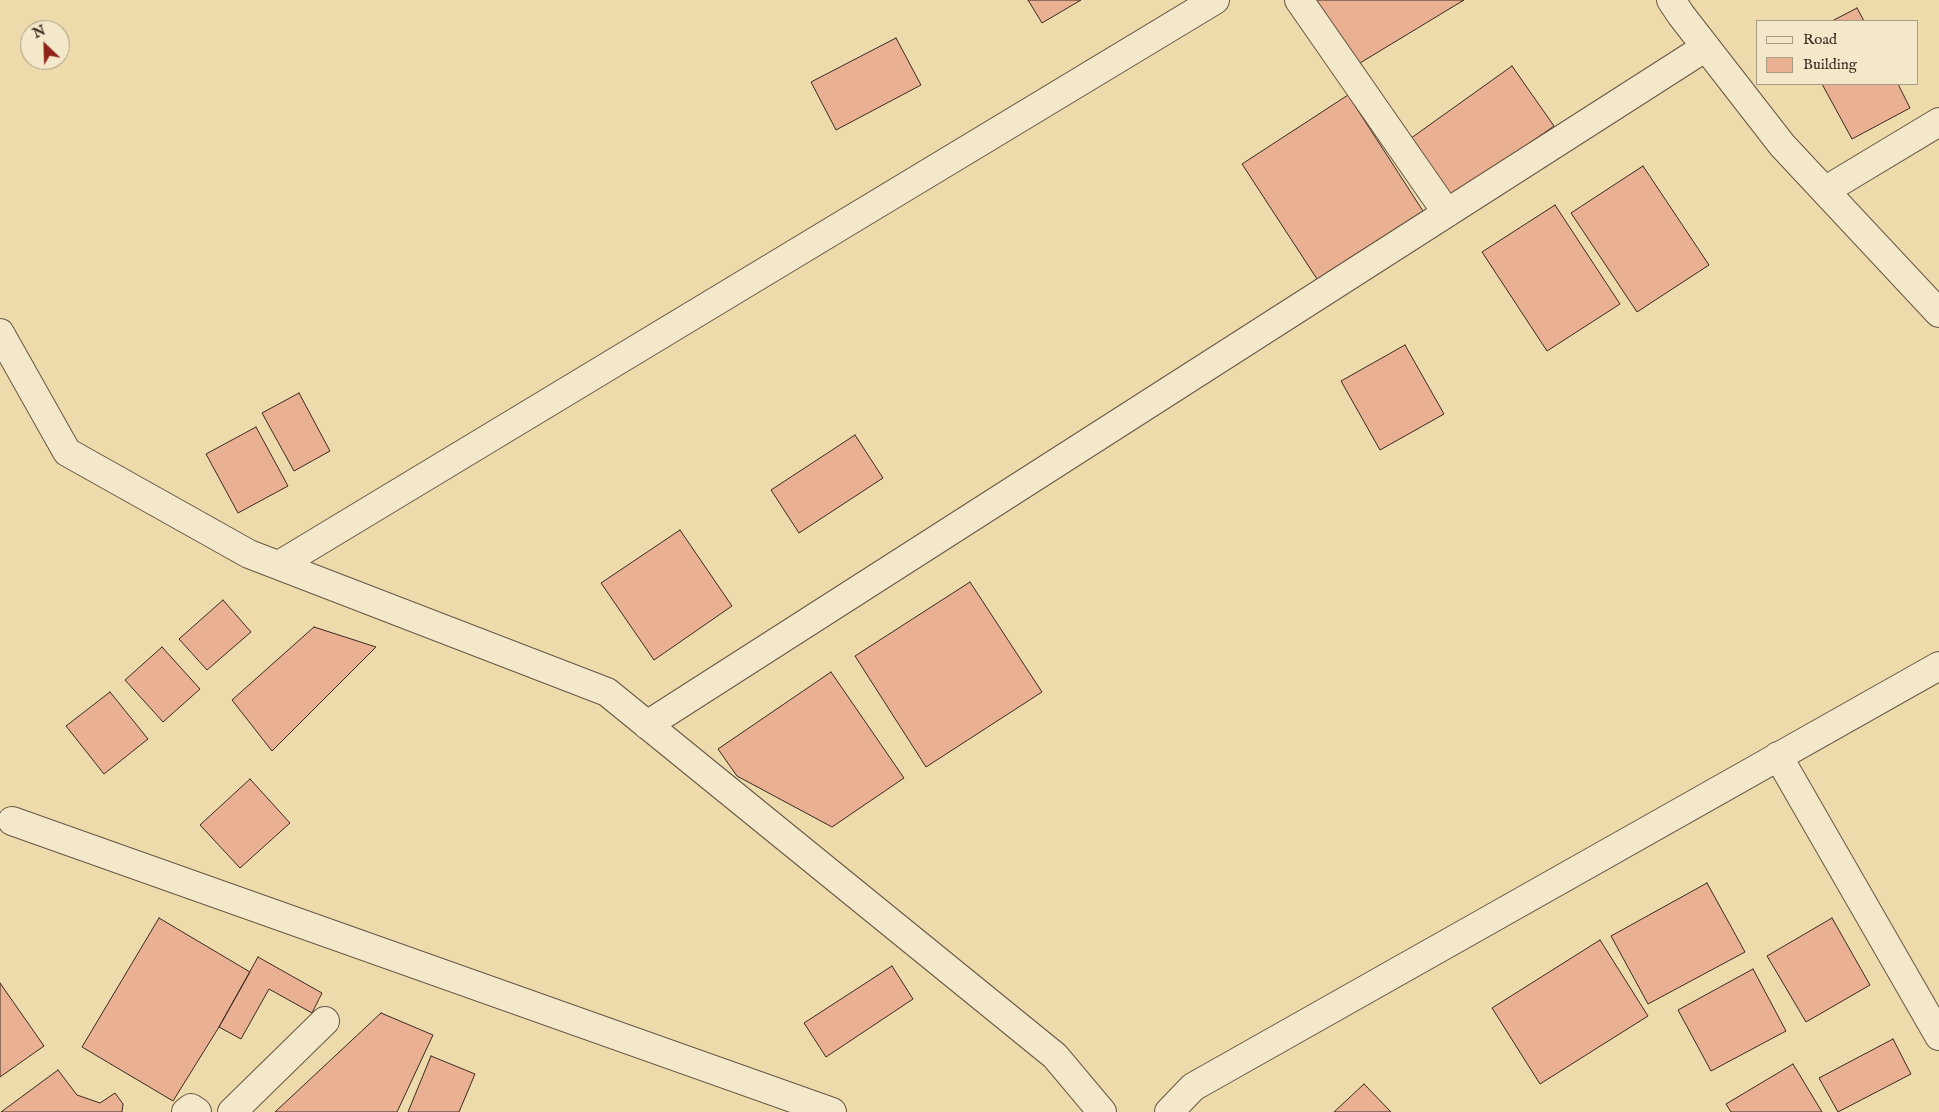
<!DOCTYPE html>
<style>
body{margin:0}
#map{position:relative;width:1939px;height:1112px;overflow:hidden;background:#eddbac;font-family:"IM FELL English",serif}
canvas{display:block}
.legend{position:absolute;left:1756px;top:20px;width:162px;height:65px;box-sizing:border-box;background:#f3e8c9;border:1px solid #a99c86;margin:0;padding:6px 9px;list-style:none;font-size:15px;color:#3a2a21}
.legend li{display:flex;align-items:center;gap:10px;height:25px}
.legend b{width:25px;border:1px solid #a99c86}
.north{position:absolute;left:20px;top:20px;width:50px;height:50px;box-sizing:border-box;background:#f3e8c9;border:1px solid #a99c86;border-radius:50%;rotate:336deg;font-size:14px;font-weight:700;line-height:20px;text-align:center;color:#3a2a21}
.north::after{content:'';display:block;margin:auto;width:18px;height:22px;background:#8f2418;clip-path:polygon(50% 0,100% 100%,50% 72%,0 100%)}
</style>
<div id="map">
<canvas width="1939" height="1112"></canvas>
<ul class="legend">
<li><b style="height:6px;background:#f3e8c9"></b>Road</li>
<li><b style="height:14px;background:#e9b092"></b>Building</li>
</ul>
<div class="north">N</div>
</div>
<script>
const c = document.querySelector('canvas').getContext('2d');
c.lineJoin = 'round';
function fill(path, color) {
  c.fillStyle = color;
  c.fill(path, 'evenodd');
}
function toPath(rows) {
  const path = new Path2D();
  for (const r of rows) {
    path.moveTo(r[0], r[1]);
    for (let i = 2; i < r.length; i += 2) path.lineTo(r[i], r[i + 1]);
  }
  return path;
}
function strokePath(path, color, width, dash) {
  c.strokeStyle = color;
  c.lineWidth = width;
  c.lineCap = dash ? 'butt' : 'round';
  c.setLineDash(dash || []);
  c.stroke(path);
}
const building = toPath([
 [1028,0,1081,0,1042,23,1028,0],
 [1315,0,1464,0,1355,66,1315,0],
 [1857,8,1864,21,1832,21,1857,8],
 [896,38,921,85,836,130,811,82,896,38],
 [1512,66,1554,126,1448,200,1407,141,1512,66],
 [1822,84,1898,84,1910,108,1852,139,1822,84],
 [1348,95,1423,211,1317,279,1242,164,1348,95],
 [1643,166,1709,265,1637,312,1571,213,1643,166],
 [1555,205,1620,304,1547,351,1482,252,1555,205],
 [1405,345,1444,414,1380,450,1341,381,1405,345],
 [299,393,330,451,294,471,262,413,299,393],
 [256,427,288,486,238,513,206,454,256,427],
 [855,435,883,478,799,533,771,490,855,435],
 [680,530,732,606,654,660,601,583,680,530],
 [970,582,1042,692,926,767,855,656,970,582],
 [223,600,251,632,207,670,179,639,223,600],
 [314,627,376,647,272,751,232,700,314,627],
 [162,647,200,689,163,722,125,680,162,647],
 [831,672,904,778,832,827,737,776,718,749,831,672],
 [110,692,148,739,104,774,66,726,110,692],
 [250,779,290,823,240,868,200,825,250,779],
 [1707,883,1745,952,1648,1004,1611,936,1707,883],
 [159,918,250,972,219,1027,173,1101,82,1047,159,918],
 [1832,918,1870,985,1806,1022,1767,956,1832,918],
 [1600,940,1648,1016,1540,1084,1492,1008,1600,940],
 [258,957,322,993,312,1013,269,989,241,1039,219,1027,258,957],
 [892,966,913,999,826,1057,804,1023,892,966],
 [1753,969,1786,1031,1711,1071,1678,1010,1753,969],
 [0,983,44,1046,0,1077,0,983],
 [381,1013,433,1035,397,1112,275,1112,381,1013],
 [1893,1039,1911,1074,1838,1112,1819,1078,1893,1039],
 [431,1056,475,1074,459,1112,408,1112,431,1056],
 [1793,1064,1822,1112,1731,1112,1726,1104,1793,1064],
 [58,1070,77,1095,100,1103,115,1093,123,1104,122,1112,1,1112,58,1070],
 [1364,1084,1391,1112,1334,1112,1364,1084]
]);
const street = toPath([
 [1299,0,1447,213],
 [1671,0,1681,15,1782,145,1939,313],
 [1826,190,1939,122],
 [0,333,67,452,249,554,607,692,1055,1056,1102,1112],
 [279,565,1215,0],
 [647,725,1706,47],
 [1778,756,1939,1036],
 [12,821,832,1112],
 [186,1112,191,1108,197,1112],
 [232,1112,325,1021],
 [1169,1112,1193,1087,1939,666]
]);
fill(building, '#e9b092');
strokePath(building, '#3a2a21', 1);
strokePath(street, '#675644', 30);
strokePath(street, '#f3e8c9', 28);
</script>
